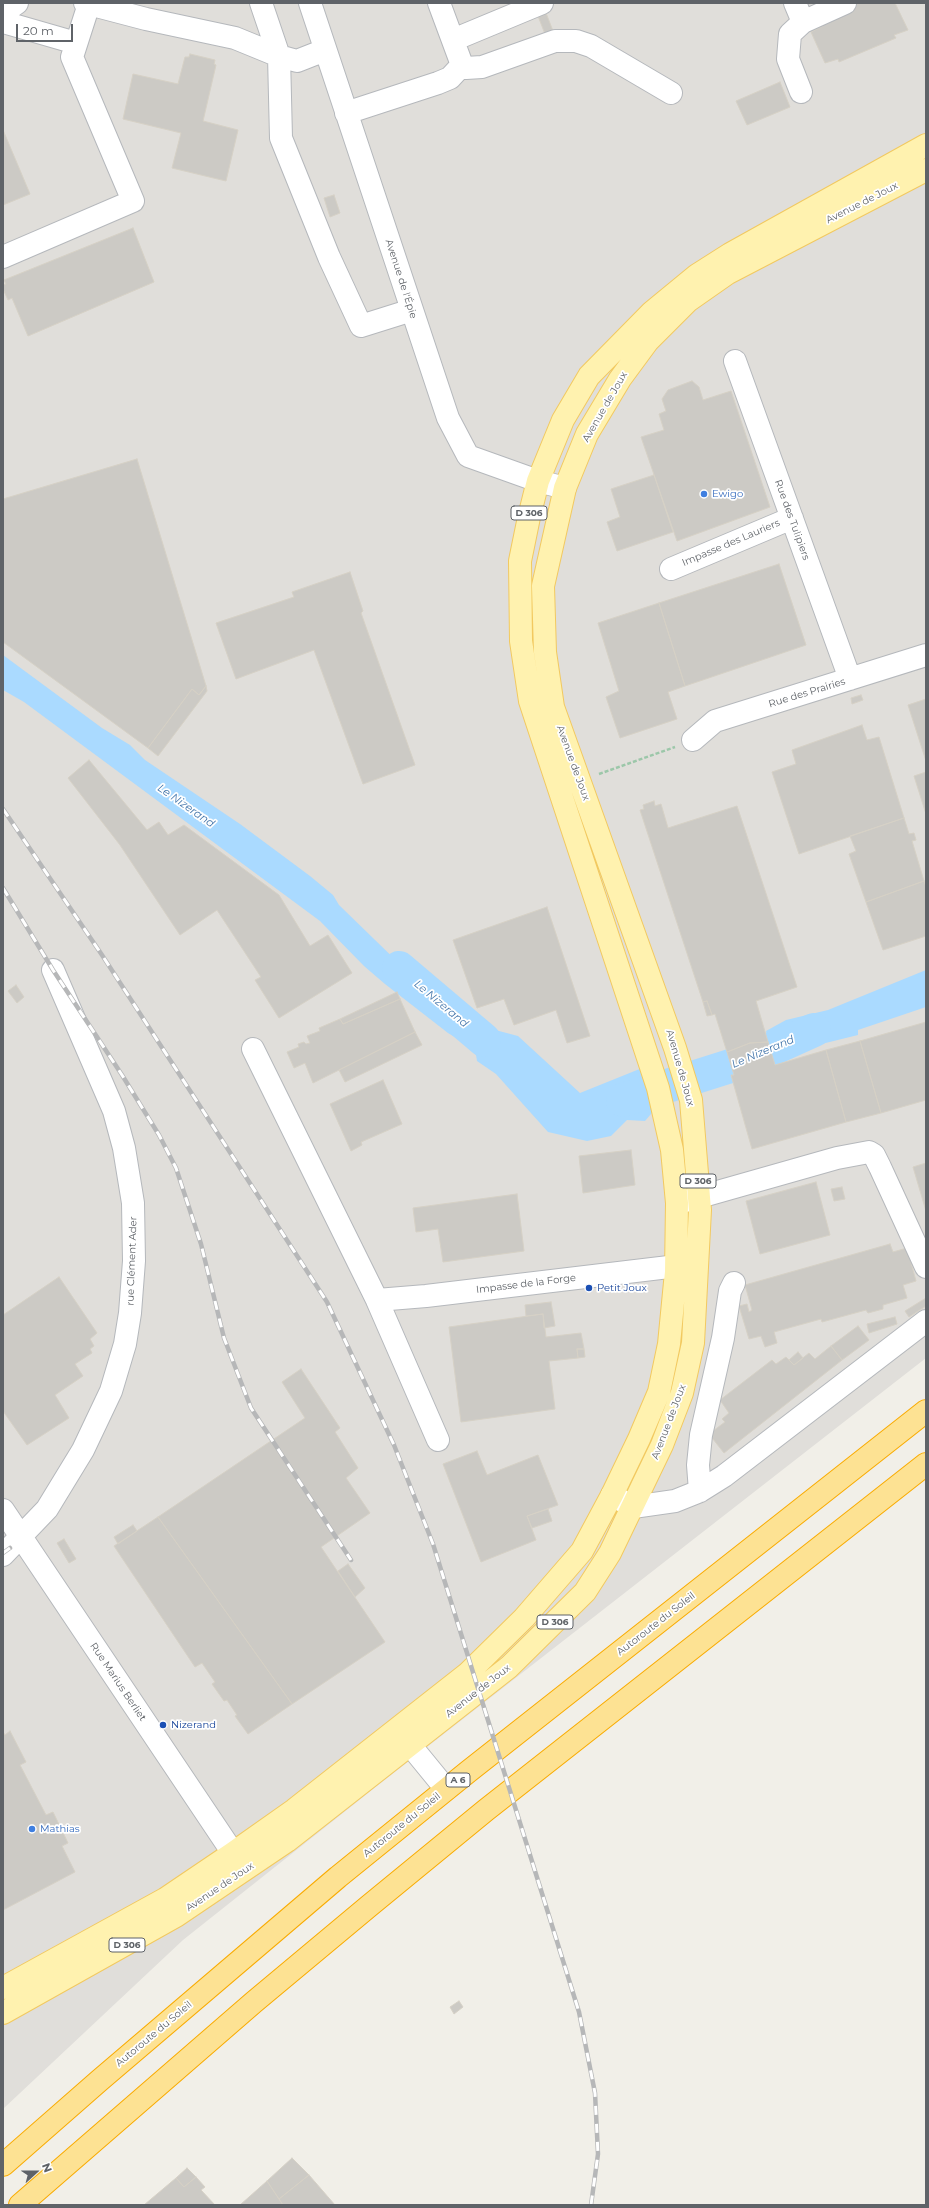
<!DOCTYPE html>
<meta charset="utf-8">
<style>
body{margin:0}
#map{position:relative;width:929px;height:2208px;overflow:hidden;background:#f1efe8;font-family:Montserrat,sans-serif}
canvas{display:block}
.frame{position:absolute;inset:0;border:4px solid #5f6368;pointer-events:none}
.north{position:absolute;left:16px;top:2152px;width:40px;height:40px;-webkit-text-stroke:3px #fff;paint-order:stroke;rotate:69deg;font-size:11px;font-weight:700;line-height:16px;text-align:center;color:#5f6368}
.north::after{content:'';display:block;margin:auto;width:14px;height:18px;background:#5f6368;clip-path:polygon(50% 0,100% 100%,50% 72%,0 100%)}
.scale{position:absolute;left:16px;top:24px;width:57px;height:18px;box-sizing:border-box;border:2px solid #5f6368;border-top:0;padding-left:5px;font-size:12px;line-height:14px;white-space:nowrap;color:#5f6368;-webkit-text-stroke:3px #fff;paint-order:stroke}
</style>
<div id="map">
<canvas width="929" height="2208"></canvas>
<div class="frame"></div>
<div class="north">N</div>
<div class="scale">20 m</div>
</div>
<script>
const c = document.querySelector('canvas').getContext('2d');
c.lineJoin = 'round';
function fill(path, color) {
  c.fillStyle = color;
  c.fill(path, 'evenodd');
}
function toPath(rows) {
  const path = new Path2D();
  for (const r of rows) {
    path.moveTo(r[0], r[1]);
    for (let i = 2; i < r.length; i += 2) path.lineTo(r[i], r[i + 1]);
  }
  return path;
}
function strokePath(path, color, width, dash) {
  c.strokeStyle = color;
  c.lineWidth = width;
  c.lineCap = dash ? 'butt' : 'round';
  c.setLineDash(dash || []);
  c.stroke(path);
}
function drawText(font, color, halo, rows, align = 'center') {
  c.font = font + ' Montserrat,sans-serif';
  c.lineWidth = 3.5;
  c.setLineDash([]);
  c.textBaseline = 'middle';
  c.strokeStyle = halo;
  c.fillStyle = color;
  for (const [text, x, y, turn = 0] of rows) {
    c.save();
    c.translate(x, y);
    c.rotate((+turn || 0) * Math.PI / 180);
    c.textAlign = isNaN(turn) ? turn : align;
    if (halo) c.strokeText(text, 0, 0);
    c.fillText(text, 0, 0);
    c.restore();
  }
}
const industrial = toPath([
 [3,3,926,3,926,1358,377,1786,183,1940,3,2109]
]);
const water = toPath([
 [3,655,102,728,130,745,145,760,240,824,310,876,333,895,339,905,445,1008,480,1026,518,1036,580,1093,647,1066,662,1101,645,1121,627,1120,611,1136,587,1141,548,1132,496,1074,477,1061,475,1049,462,1037,460,1040,448,1033,385,984,364,966,320,921,24,702,3,690],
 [926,970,926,1007,858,1030,858,1035,773,1056,766,1031,786,1020,828,1010]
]);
const river = toPath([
 [399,968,484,1040],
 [623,1100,743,1062,814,1030]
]);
const building = toPath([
 [859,3,895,3,908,30,894,35,896,38,839,62,838,59,825,63,811,32,823,26,823,23,853,4,859,3],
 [546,13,553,31,545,34,538,16,546,13],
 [190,54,215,60,214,64,216,65,203,121,238,130,226,181,172,168,181,133,123,119,133,74,178,84,185,57,189,57,190,54],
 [780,82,790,107,747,125,736,101,780,82],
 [3,130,30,194,3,205,3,130],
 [334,195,340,213,330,217,324,198,334,195],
 [133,228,154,282,28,336,12,298,8,300,3,289,3,285,6,284,4,280,133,228],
 [692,381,699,387,703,400,731,391,770,507,677,541,641,437,664,430,659,414,666,411,662,399,668,390,692,381],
 [137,459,206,686,199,695,192,689,148,748,3,642,3,499,137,459],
 [654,475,673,532,617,551,607,522,620,517,611,489,654,475],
 [779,564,806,645,685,686,659,603,779,564],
 [350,572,363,611,361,613,415,765,363,784,314,650,236,679,216,623,294,597,292,592,350,572],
 [659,603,685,686,668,692,677,719,620,738,606,697,619,691,598,623,659,603],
 [206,686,207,691,158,756,148,748,192,689,199,695,206,686],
 [861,695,863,700,852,704,851,698,861,695],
 [926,699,926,761,908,705,926,699],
 [862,725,867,740,879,737,904,818,799,854,772,772,796,764,792,750,862,725],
 [89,760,147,830,159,822,168,835,184,825,279,895,310,946,328,935,352,973,279,1018,255,980,261,977,217,910,180,935,120,845,68,778,89,760],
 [926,772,926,814,914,776,926,772],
 [654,801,655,806,661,804,668,828,737,806,797,987,756,1001,768,1042,750,1043,727,1052,715,1014,712,1015,707,1001,703,1002,640,810,644,809,643,805,654,801],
 [904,818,909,834,914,833,916,840,912,841,924,881,866,902,849,854,856,851,850,836,904,818],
 [924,881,926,887,926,936,883,950,866,902,924,881],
 [547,907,590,1036,567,1043,556,1010,514,1025,504,999,477,1008,453,940,547,907],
 [16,985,24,997,17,1003,8,991,16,985],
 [397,992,400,999,343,1024,340,1019,397,992],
 [400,999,415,1032,313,1083,305,1063,294,1068,287,1052,299,1047,298,1044,304,1042,306,1044,310,1043,307,1036,320,1031,319,1028,340,1019,343,1024,400,999],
 [707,1001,712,1015,707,1016,703,1002,707,1001],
 [926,1022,926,1100,881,1113,860,1041,926,1022],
 [415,1032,422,1045,345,1082,339,1070,415,1032],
 [860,1041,881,1113,846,1122,826,1050,860,1041],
 [768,1042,775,1065,826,1050,846,1122,752,1149,731,1075,734,1075,727,1052,750,1043,768,1042],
 [383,1080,402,1124,361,1142,362,1145,351,1151,330,1104,383,1080],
 [631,1150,635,1185,583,1193,579,1156,631,1150],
 [926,1163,926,1211,913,1167,926,1163],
 [816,1182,830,1235,760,1254,746,1201,816,1182],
 [842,1187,845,1199,834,1201,831,1189,842,1187],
 [517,1194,524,1251,443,1262,438,1229,416,1232,413,1208,517,1194],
 [890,1244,893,1252,907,1248,916,1281,903,1285,907,1298,883,1305,883,1309,868,1313,866,1310,822,1322,821,1319,774,1332,777,1343,765,1347,761,1336,749,1339,739,1306,747,1304,749,1312,752,1310,745,1285,890,1244],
 [59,1277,97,1333,90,1339,94,1346,90,1349,92,1353,75,1364,83,1376,55,1395,69,1418,27,1445,3,1411,3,1315,59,1277],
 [926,1298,926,1306,909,1317,905,1311,926,1298],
 [551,1302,555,1326,544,1328,543,1314,526,1316,525,1305,551,1302],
 [543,1314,546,1337,581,1333,584,1349,577,1349,578,1358,549,1361,555,1409,461,1422,449,1327,543,1314],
 [895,1317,897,1324,869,1333,867,1324,895,1317],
 [858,1326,869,1340,842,1360,831,1346,858,1326],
 [831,1346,842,1360,724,1453,709,1434,725,1422,722,1419,729,1413,720,1400,772,1360,776,1364,786,1357,794,1365,809,1353,815,1359,831,1346],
 [577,1349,584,1349,585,1357,578,1358,577,1349],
 [798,1352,803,1358,794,1365,789,1360,798,1352],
 [301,1369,340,1428,335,1432,358,1468,346,1478,370,1513,321,1547,385,1642,292,1704,158,1517,305,1418,282,1382,301,1369],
 [477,1451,487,1475,538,1455,558,1505,527,1516,536,1540,481,1562,443,1464,477,1451],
 [548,1509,552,1521,532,1528,527,1516,548,1509],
 [158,1517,292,1704,248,1734,235,1716,237,1715,227,1700,224,1701,212,1684,215,1682,202,1663,195,1667,114,1546,158,1517],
 [133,1525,137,1531,118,1544,114,1537,133,1525],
 [64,1539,76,1559,69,1563,57,1543,64,1539],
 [348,1564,365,1588,355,1597,338,1571,348,1564],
 [10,1731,26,1762,20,1765,46,1815,53,1812,68,1843,62,1846,75,1872,3,1910,3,1732,5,1735,10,1731],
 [459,2001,463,2007,454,2014,450,2007,459,2001],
 [292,2158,309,2175,279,2199,267,2181,292,2158],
 [187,2168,196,2177,184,2187,176,2178,187,2168],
 [309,2175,335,2205,283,2205,279,2199,309,2175],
 [196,2177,205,2187,201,2190,215,2205,144,2205,176,2178,184,2187,196,2177],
 [267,2181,283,2205,240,2205,267,2181]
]);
const path = toPath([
 [599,774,675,747]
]);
const minor = toPath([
 [85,3,146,19,235,38,279,56,297,61,325,50],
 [261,3,279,56,281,138,329,257,361,326,412,310],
 [310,3,448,418,468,456,538,481,565,488],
 [439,3,462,65,466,68,482,67,555,41,576,41,591,46,671,93],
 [795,3,803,22],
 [3,13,17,3],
 [3,22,76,43],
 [453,40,542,3],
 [801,92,788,59,790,34,803,22,845,3],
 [346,113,438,83,450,78,462,65],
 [3,257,133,201,72,57,89,4],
 [735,361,850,679],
 [671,569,792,518],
 [693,740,715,721,926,655],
 [253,1049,377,1300,438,1440],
 [682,1202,837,1158,869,1152,874,1155,880,1167,926,1267],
 [377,1300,426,1296,694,1264],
 [700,1491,698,1465,701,1435,723,1338,730,1291,734,1283],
 [612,1495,633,1507,675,1501,700,1491,724,1476,926,1321],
 [3,1510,233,1853,244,1867],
 [3,1555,47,1509,83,1450,111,1391,125,1344,130,1313,134,1261,133,1203,124,1148,114,1111,53,970],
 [410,1745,446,1789]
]);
const major = toPath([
 [3,1988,165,1899,233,1853,294,1810,467,1674,524,1618,582,1551,612,1495,639,1439,659,1392,669,1344,676,1272,677,1203,672,1150,658,1088,530,701,521,641,520,561,529,517,538,481,563,420,589,376,652,312,697,275,730,254,926,145],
 [3,2013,176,1916,287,1841,509,1667,585,1592,610,1553,662,1445,682,1393,693,1343,700,1210,691,1100,675,1048,553,707,545,652,543,586,565,488,587,434,620,379,648,341,688,301,728,273,926,170]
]);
const highway = toPath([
 [3,2165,100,2080,338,1877,469,1771,926,1411],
 [20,2205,254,2002,369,1906,486,1810,926,1464]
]);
const rail = toPath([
 [3,809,102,955,327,1302,394,1445,433,1544,579,2012,595,2093,598,2154,591,2205],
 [3,888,53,970,122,1075,159,1135,176,1168,201,1244,224,1338,251,1408,351,1560],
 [3,1553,10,1548]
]);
const markers = [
 [704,494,4,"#3f7fe0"],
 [589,1288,4,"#1a4fb4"],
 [163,1725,4,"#1a4fb4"],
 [32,1829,4,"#3f7fe0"]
];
const shields = [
 [529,513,36],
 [698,1181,36],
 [555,1622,36],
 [458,1780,24],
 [127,1945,36]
];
const shieldNames = [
 ["D 306",529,513],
 ["D 306",698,1181],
 ["D 306",555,1622],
 ["A 6",458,1780],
 ["D 306",127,1945]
];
const streetNames = [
 ["Avenue de Joux",862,203,-27],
 ["Avenue de l'Épie",401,279,72],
 ["Avenue de Joux",605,407,-60],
 ["Rue des Tulipiers",792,520,70],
 ["Impasse des Lauriers",731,543,-23],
 ["Rue des Prairies",807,693,-17],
 ["Avenue de Joux",573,763,70],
 ["Avenue de Joux",680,1068,74],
 ["rue Clément Ader",132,1261,-88],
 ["Impasse de la Forge",526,1284,-7],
 ["Avenue de Joux",669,1422,-69],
 ["Autoroute du Soleil",656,1624,-38],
 ["Rue Marius Berliet",118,1682,56],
 ["Avenue de Joux",478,1691,-38],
 ["Autoroute du Soleil",402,1825,-39],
 ["Avenue de Joux",220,1887,-34],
 ["Autoroute du Soleil",154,2034,-40]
];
const shopNames = [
 ["Ewigo",712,494],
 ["Mathias",40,1829]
];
const transitNames = [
 ["Petit Joux",597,1288],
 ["Nizerand",171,1725]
];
const waterNames = [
 ["Le Nizerand",186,806,35],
 ["Le Nizerand",441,1004,40],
 ["Le Nizerand",763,1052,-23]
];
fill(industrial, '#e0deda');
fill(water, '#aadaff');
strokePath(river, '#aadaff', 34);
fill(building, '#cccac5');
strokePath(building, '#d6d1c6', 1);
strokePath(minor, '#b5b8bc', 24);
strokePath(major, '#f2c960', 24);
strokePath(highway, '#f9ab00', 24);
strokePath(path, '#9cc7a9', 2.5, [4, 2]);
strokePath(minor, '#fff', 22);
strokePath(major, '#fff2af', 22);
strokePath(highway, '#fde293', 22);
strokePath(rail, '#b6b7b8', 4.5);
strokePath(rail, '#fff', 3, [9]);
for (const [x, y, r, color] of markers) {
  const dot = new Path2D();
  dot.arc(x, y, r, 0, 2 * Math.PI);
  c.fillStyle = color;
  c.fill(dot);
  strokePath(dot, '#fff', 1.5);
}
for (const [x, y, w] of shields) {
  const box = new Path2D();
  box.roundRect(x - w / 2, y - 7, w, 14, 3);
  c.fillStyle = '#fff';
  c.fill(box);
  strokePath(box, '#5f6368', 1);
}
drawText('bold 9px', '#5f6368', null, shieldNames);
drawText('10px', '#5f6368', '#fff', streetNames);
drawText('10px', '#366cbe', '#fff', shopNames, 'left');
drawText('10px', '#164399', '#fff', transitNames, 'left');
drawText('italic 11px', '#4174aa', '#fff', waterNames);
</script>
